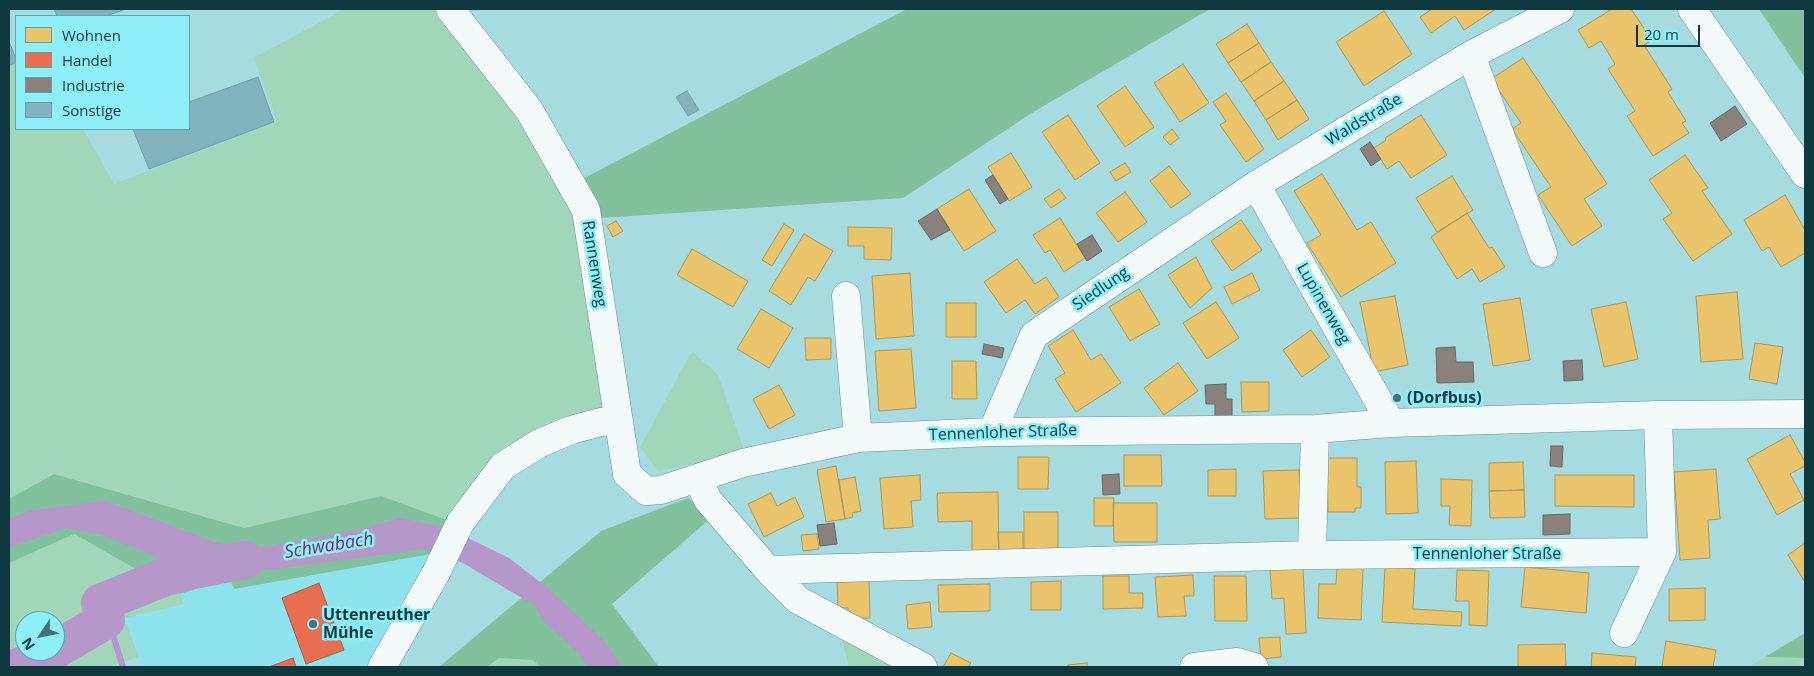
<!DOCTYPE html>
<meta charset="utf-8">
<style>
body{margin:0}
#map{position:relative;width:1814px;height:676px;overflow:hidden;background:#a6dbe0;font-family:"Open Sans",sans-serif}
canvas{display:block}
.frame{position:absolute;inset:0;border:10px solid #0f393e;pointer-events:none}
.legend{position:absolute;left:15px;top:15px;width:175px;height:115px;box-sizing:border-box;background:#8eeff9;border:1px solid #5ba6ae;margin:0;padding:6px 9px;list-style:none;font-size:15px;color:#0f393e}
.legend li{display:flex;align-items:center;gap:10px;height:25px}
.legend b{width:25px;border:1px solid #5ba6ae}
.north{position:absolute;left:15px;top:611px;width:50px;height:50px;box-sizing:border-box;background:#8eeff9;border:1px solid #5ba6ae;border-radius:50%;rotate:236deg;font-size:14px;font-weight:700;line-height:20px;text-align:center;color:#0f393e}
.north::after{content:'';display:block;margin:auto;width:18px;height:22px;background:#447277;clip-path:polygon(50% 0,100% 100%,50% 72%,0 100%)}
.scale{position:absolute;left:1636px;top:25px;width:64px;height:22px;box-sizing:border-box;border:2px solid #0f393e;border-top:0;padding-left:6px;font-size:15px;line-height:18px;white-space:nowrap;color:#0f393e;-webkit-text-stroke:4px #8eeff9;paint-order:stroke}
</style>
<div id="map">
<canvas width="1814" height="676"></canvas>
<div class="frame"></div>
<ul class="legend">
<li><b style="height:14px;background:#e9c46a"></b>Wohnen</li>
<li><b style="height:14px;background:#e76f51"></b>Handel</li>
<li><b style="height:14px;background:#8a817c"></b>Industrie</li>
<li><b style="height:14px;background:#81b2bd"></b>Sonstige</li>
</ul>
<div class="north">N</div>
<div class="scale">20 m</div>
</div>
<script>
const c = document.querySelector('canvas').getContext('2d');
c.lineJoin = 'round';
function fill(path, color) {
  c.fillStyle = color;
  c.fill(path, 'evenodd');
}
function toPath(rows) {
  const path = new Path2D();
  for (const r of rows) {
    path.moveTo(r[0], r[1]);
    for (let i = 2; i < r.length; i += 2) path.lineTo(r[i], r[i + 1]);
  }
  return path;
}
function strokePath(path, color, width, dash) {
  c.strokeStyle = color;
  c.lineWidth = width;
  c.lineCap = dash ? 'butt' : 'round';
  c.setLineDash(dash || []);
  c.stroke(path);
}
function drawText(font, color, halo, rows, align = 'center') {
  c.font = font + ' "Open Sans",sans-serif';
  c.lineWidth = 5;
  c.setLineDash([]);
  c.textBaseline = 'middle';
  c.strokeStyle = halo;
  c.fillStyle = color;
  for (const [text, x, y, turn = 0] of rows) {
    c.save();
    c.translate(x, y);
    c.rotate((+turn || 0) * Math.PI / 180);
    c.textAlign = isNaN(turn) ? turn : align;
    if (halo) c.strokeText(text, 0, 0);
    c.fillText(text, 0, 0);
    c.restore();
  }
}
const built = toPath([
 [431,554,374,667,143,667,124,618,183,604,180,594,231,578,235,588]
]);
const green = toPath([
 [344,9,447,9,573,184,611,407,447,520,381,496,244,528,54,474,9,499,9,66,16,63,16,129,83,129,114,184,277,122,254,58],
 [692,351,718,375,745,453,658,471,640,447],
 [74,534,180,594,184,604,124,618,139,657,108,667,9,667,9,563],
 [25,621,55,621,55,651,25,651],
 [841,636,911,667,849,667],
 [1765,657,1805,658,1805,667,1749,667],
 [499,658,532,660,541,667,487,667]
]);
const forest = toPath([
 [907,9,1210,9,1035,111,903,198,585,219,573,184],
 [1759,9,1805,9,1805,78],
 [54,474,244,528,381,496,447,520,431,554,234,589,230,578,180,594,74,534,9,563,9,499],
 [688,498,712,517,612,604,659,667,541,667,532,660,499,658,487,667,439,667,601,531],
 [1805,633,1805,658,1765,657]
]);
const water = toPath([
 [105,501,217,543,252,549,357,530,401,518,437,526,468,538,509,558,549,589,605,642,622,667,588,667,579,654,545,623,535,606,463,563,424,549,268,570,217,569,173,564,102,535,67,528,9,547,9,519,28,511]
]);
const homes = toPath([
 [1432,9,1496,9,1464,30,1455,16,1431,33,1420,17,1432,9],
 [1612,9,1631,9,1652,40,1644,45,1672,89,1668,92,1686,121,1682,123,1689,133,1653,156,1627,116,1635,111,1608,69,1615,64,1601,41,1589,48,1578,30,1612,9],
 [1384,11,1412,54,1364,86,1336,42,1384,11],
 [1247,24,1259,43,1228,63,1216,44,1247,24],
 [1259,43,1271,62,1241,82,1228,63,1259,43],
 [1523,58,1607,184,1584,199,1602,226,1572,246,1538,195,1551,187,1512,129,1521,123,1491,79,1523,58],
 [1271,62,1284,81,1254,101,1241,82,1271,62],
 [1183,64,1209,103,1180,122,1154,83,1183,64],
 [1284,81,1297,100,1266,120,1254,101,1284,81],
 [1125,86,1154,127,1125,147,1097,106,1125,86],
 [1226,93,1264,149,1246,162,1220,125,1226,121,1213,102,1226,93],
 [1297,100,1309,119,1278,140,1266,120,1297,100],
 [1068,115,1100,163,1075,180,1042,132,1068,115],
 [1421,115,1447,155,1411,178,1399,161,1387,169,1374,148,1386,140,1385,138,1421,115],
 [1172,129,1179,138,1170,145,1163,137,1172,129],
 [1011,153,1032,187,1009,201,988,167,1011,153],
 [1685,155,1708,188,1702,191,1732,234,1693,261,1663,219,1672,213,1649,180,1685,155],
 [1125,163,1131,172,1116,181,1110,172,1125,163],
 [1169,166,1191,194,1171,208,1150,181,1169,166],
 [1322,174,1357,230,1371,222,1396,263,1341,297,1307,243,1321,235,1294,191,1322,174],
 [1452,176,1473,210,1437,232,1416,198,1452,176],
 [969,189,996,231,964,251,937,209,969,189],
 [1059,189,1066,198,1051,208,1044,199,1059,189],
 [1125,192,1147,222,1118,242,1096,213,1125,192],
 [1785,195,1805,230,1805,253,1781,267,1769,247,1762,251,1744,220,1785,195],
 [1467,213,1489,248,1492,247,1505,267,1480,282,1472,269,1457,279,1431,237,1467,213],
 [1060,218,1085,258,1064,272,1050,250,1045,253,1033,235,1060,218],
 [1241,220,1262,250,1232,271,1211,241,1241,220],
 [616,221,623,231,613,237,607,226,616,221],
 [784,224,794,230,772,266,762,260,784,224],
 [848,227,892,228,891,260,864,259,864,246,848,246,848,227],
 [804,234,833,251,815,281,808,277,791,305,769,291,804,234],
 [692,249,748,281,733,307,677,275,692,249],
 [1196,257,1212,288,1190,308,1168,275,1196,257],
 [1017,259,1035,284,1046,277,1059,297,1035,314,1025,300,1006,313,984,282,1017,259],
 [910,273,914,336,876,339,872,276,910,273],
 [1252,273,1260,290,1232,304,1224,287,1252,273],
 [1139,289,1160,324,1130,341,1109,307,1139,289],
 [1737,292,1743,359,1701,362,1696,296,1737,292],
 [1395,296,1408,365,1374,372,1360,302,1395,296],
 [1520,298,1530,360,1493,366,1483,304,1520,298],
 [1216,302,1239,338,1207,359,1183,323,1216,302],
 [1626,302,1638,359,1604,367,1591,309,1626,302],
 [946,303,976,303,976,337,946,337,946,303],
 [761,309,793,328,769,368,737,349,761,309],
 [1073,330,1091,360,1101,354,1121,383,1076,412,1055,379,1065,373,1048,346,1073,330],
 [1311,330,1330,357,1302,377,1283,350,1311,330],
 [805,338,831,338,831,359,806,360,805,338],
 [1755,343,1783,347,1777,384,1749,379,1755,343],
 [911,349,916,408,879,411,875,351,911,349],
 [952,361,976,361,977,399,952,399,952,361],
 [1178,363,1198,391,1164,415,1144,388,1178,363],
 [1241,382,1269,382,1269,411,1242,412,1241,382],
 [779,385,795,415,769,429,753,399,779,385],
 [1790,435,1805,462,1805,466,1790,474,1804,500,1777,515,1747,459,1790,435],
 [1124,455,1161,455,1162,486,1124,486,1124,455],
 [1018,457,1049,457,1048,489,1018,489,1018,457],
 [1327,458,1357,458,1357,487,1361,487,1361,508,1355,508,1355,512,1328,512,1327,458],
 [1416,461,1418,513,1386,514,1385,462,1416,461],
 [1523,462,1524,490,1489,491,1489,463,1523,462],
 [836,466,845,519,826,522,817,470,836,466],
 [1236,469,1236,496,1208,496,1208,470,1236,469],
 [1716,469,1720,519,1708,520,1710,558,1680,560,1674,472,1716,469],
 [1299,470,1301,518,1265,519,1263,471,1299,470],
 [920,475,921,500,911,501,913,527,884,529,880,478,920,475],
 [1555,475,1634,475,1634,507,1555,506,1555,475],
 [855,477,861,511,852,513,853,517,845,519,839,480,855,477],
 [1441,479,1472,480,1471,526,1449,525,1450,506,1441,506,1441,479],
 [1524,490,1525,517,1490,518,1489,491,1524,490],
 [998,492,999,554,972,554,972,521,938,522,937,493,998,492],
 [771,493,777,506,795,497,804,517,764,537,748,504,771,493],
 [1094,498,1114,498,1113,526,1094,526,1094,498],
 [1113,503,1157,503,1157,542,1114,542,1113,503],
 [1024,512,1058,512,1058,549,1024,549,1024,512],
 [998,532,1023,532,1023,551,999,551,998,532],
 [817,534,819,549,803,551,801,535,817,534],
 [1805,543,1805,582,1788,555,1805,543],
 [1337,567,1363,568,1361,620,1318,618,1319,584,1336,584,1337,567],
 [1385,567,1415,569,1413,609,1462,612,1461,626,1382,622,1385,567],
 [1525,567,1589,573,1586,613,1521,607,1525,567],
 [1303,568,1306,633,1286,634,1284,598,1272,599,1270,570,1303,568],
 [1457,570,1489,571,1487,626,1469,625,1469,601,1456,601,1457,570],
 [1193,575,1194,596,1184,596,1186,616,1158,617,1155,577,1193,575],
 [869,576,870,618,848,619,848,608,838,608,837,577,869,576],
 [1103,576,1129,576,1129,593,1143,593,1143,608,1103,609,1103,576],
 [1214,576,1246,576,1247,621,1215,621,1214,576],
 [1061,581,1061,610,1031,610,1031,582,1061,581],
 [990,584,990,611,939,612,938,585,990,584],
 [1705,588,1705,620,1669,621,1669,589,1705,588],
 [930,602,932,627,908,629,906,605,930,602],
 [1280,637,1281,657,1261,659,1259,638,1280,637],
 [1666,641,1716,650,1713,667,1662,667,1666,641],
 [1565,644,1566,667,1518,667,1518,645,1565,644],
 [951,653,971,663,968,667,943,667,951,653],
 [1592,653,1636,657,1635,667,1591,667,1592,653],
 [1087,663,1087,667,1068,667,1068,665,1087,663]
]);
const shops = toPath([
 [319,583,344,650,306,664,282,598,319,583],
 [293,658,296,667,269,667,293,658]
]);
const industry = toPath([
 [1735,106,1747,124,1721,141,1710,123,1735,106],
 [1370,142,1381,159,1371,166,1360,149,1370,142],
 [993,175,1008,199,1000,204,985,180,993,175],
 [937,209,950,230,931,240,918,221,937,209],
 [1092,235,1102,251,1087,261,1077,244,1092,235],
 [984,344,1004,348,1002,358,982,354,984,344],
 [1455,347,1456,362,1473,362,1474,382,1437,383,1436,348,1455,347],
 [1582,360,1583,380,1564,381,1563,361,1582,360],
 [1226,384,1226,399,1232,399,1232,417,1215,417,1215,404,1206,404,1205,385,1226,384],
 [1551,446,1563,446,1562,467,1550,466,1551,446],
 [1119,474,1120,494,1103,495,1102,475,1119,474],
 [1570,514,1570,534,1543,535,1543,515,1570,514],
 [834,523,837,544,820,546,817,525,834,523]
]);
const stream = toPath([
 [106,620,111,629,123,667]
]);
const river = toPath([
 [55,650,106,620,100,603,165,577,188,571,245,560],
 [18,667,54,651]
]);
const building = toPath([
 [54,9,126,9,106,16,57,16,54,9],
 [9,41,16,59,16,62,9,66,9,41],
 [258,77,274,122,149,169,133,129,189,129,189,102,258,77],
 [687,91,699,110,688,116,676,97,687,91]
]);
const minor = toPath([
 [450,9,529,110,586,210,627,474,646,491,661,490,743,463,858,438,992,432,1315,429,1391,423,1658,415,1805,414],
 [1692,9,1805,174],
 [1471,55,1543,253],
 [1256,185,1391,423],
 [846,296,858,438],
 [992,432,1034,335,1256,185,1471,55,1560,9],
 [697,478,708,500,768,570,1312,555,1662,552,1658,415],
 [1312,555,1315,429],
 [768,570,798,600,923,667],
 [1624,633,1662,552],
 [382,667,436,573,460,523,503,466,540,443,571,430,601,422,619,421],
 [1194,667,1237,662,1254,667]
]);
const markers = [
 [1397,398,5,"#447277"],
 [313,624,5,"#447277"]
];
const streetNames = [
 ["Waldstraße",1364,120,-31],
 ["Rannenweg",594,264,81],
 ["Siedlung",1101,289,-34],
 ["Lupinenweg",1323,304,60],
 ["Tennenloher Straße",1003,433,-2],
 ["Tennenloher Straße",1487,554]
];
const poiNames = [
 ["(Dorfbus)",1407,398],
 ["Uttenreuther",323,615],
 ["Mühle",323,633]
];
const waterNames = [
 ["Schwabach",329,546,-9]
];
fill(built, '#8ee3ec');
fill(green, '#a1d6bb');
fill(forest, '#82c19d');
fill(water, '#b597c9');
fill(homes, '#e9c46a');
strokePath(homes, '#a89a5d', 1);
fill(shops, '#e76f51');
strokePath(shops, '#a65f4b', 1);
fill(industry, '#8a817c');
strokePath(industry, '#656b69', 1);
strokePath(stream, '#b597c9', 6);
strokePath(river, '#b597c9', 38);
fill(building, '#81b2bd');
strokePath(building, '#759ea6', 1);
strokePath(minor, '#6a9195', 29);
strokePath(minor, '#f2fafa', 28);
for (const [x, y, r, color] of markers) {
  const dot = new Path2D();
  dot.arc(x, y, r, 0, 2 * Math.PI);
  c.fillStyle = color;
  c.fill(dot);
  strokePath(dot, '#8eeff9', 2);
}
drawText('16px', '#0f393e', '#8eeff9', streetNames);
drawText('bold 16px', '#0f393e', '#8eeff9', poiNames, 'left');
drawText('italic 18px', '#76277c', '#8eeff9', waterNames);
</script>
